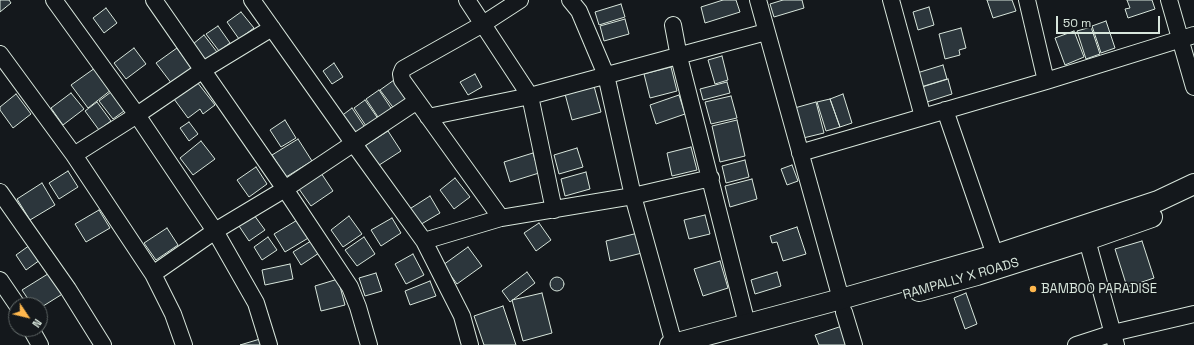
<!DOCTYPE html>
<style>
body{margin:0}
#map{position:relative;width:1194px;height:345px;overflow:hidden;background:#14181c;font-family:"Space Grotesk",sans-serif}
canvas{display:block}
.north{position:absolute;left:8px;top:297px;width:40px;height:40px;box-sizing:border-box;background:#14181c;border:1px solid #626a69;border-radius:50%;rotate:125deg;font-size:11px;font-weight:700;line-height:16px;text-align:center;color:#d8e6dc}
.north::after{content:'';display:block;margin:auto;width:14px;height:18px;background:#ffb74d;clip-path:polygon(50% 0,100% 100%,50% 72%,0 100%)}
.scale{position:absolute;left:1056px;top:16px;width:104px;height:18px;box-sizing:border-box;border:2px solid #d8e6dc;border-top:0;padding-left:5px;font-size:12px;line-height:14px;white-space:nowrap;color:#d8e6dc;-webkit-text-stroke:3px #14181c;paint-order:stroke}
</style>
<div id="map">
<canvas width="1194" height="345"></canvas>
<div class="north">N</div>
<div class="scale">50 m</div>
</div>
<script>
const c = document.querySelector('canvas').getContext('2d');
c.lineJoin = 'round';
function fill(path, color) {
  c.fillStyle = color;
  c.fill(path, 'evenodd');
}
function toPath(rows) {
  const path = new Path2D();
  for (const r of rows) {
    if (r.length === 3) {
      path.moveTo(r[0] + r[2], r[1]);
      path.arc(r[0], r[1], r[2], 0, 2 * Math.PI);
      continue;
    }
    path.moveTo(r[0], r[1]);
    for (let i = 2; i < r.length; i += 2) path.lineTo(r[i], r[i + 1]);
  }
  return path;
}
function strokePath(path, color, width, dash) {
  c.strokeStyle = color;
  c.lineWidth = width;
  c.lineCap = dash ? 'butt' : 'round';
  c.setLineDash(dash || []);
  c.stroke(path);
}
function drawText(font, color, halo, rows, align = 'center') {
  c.font = font + ' "Space Grotesk",sans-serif';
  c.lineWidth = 3;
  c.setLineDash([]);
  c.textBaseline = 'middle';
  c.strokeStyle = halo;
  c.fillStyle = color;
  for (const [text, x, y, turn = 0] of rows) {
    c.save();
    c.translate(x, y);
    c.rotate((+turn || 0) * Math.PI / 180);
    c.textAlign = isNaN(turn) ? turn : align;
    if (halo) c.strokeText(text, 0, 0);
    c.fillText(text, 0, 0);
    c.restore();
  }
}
const building = toPath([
 [0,0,9,0,11,3,0,12,0,0],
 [723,0,736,0,740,12,705,23,701,7,723,0],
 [783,0,802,0,804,8,774,17,770,4,783,0],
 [987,0,1012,0,1016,11,993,18,987,0],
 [1127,0,1152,0,1155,9,1128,18,1125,9,1130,8,1127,0],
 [621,4,625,17,599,25,595,12,621,4],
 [929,7,934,25,918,30,913,12,929,7],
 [106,8,117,23,104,33,93,18,106,8],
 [241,12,254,28,239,39,227,22,241,12],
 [625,19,629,34,604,41,600,26,625,19],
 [1106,21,1115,48,1101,53,1092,26,1106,21],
 [218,26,230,43,219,51,206,34,218,26],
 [1091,27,1100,54,1086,59,1077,31,1091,27],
 [961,28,966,48,959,50,960,55,945,59,939,34,961,28],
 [1074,31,1084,57,1065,65,1055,38,1074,31],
 [204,35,217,52,205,61,193,44,204,35],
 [134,48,146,64,126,79,114,63,134,48],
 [177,48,192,69,172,84,156,63,177,48],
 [722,56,728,80,715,84,708,60,722,56],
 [334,63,343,77,332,84,323,71,334,63],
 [943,65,947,79,921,87,917,73,943,65],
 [671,67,677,91,650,98,644,74,671,67],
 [95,68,111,90,88,108,71,85,95,68],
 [475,74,482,87,468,95,460,82,475,74],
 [948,79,952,94,927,102,922,87,948,79],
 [394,80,409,100,395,110,380,90,394,80],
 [197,82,215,105,203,114,200,109,188,118,174,99,197,82],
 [727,82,730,93,703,100,700,89,727,82],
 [594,86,601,112,572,120,565,94,594,86],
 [379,90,393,111,380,120,366,99,379,90],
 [111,92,124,111,113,119,99,101,111,92],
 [71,93,84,109,63,125,51,108,71,93],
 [16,94,31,114,13,128,0,110,0,107,16,94],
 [843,94,852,123,840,127,830,99,843,94],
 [679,95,685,114,656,124,650,105,679,95],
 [731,96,737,118,711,124,705,102,731,96],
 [830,99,840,127,826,131,817,102,830,99],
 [365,100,379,120,368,129,354,108,365,100],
 [97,102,111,121,99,130,85,111,97,102],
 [816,102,824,133,799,139,791,109,816,102],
 [352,108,366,129,354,137,340,117,352,108],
 [285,120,296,138,281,147,270,130,285,120],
 [737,120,745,156,720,162,712,126,737,120],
 [189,122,198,134,189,141,180,128,189,122],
 [388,131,401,151,373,169,360,149,388,131],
 [298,139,312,161,286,177,272,155,298,139],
 [201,141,215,159,193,175,180,158,201,141],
 [691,147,697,170,672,176,667,153,691,147],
 [577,148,583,167,559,174,554,155,577,148],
 [533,153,539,173,510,182,504,162,533,153],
 [745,160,749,177,726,183,722,166,745,160],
 [792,165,798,181,787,185,781,169,792,165],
 [256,167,267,184,249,197,237,180,256,167],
 [68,171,78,187,59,199,49,183,68,171],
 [586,172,590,189,565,196,561,179,586,172],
 [321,173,333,191,311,206,299,189,321,173],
 [455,178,470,197,454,209,440,190,455,178],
 [752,179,757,199,730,207,725,186,752,179],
 [42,183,55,205,30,220,17,199,42,183],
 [430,196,440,213,418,226,408,210,430,196],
 [99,210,110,228,86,242,75,224,99,210],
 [254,215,265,230,249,241,239,226,254,215],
 [705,215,710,234,689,239,684,220,705,215],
 [349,216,362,234,343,247,331,230,349,216],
 [392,218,401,233,381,246,371,230,392,218],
 [299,219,310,237,285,252,274,234,299,219],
 [539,223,551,240,536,251,524,233,539,223],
 [797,227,806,254,783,261,777,242,772,243,770,236,797,227],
 [167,228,178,245,156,260,144,243,167,228],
 [638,233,642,253,610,261,606,241,638,233],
 [268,237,277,250,262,260,254,247,268,237],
 [364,237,375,254,357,266,345,250,364,237],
 [311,241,319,253,301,265,293,252,311,241],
 [1142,241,1154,278,1127,287,1115,249,1142,241],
 [30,245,40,260,26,270,16,255,30,245],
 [468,247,482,266,457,284,443,265,468,247],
 [413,254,424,275,406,284,395,264,413,254],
 [720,261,728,288,703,296,694,269,720,261],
 [290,264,293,279,265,285,262,270,290,264],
 [51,272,64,293,40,308,40,305,32,305,22,290,51,272],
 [527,272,535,283,510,302,502,291,527,272],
 [777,272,781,286,755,294,751,280,777,272],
 [376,273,382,291,365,296,359,278,376,273],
 [557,284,7],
 [338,279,345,305,321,311,315,286,338,279],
 [430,281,436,296,410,305,405,291,430,281],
 [542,293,552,333,523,341,512,300,542,293],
 [966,293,977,324,965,329,954,298,966,293],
 [503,306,516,345,484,345,474,316,503,306],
 [842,326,848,345,819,345,815,335,842,326],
 [260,339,261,345,240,345,260,339]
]);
const minor = toPath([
 [54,0,137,115,215,231,256,303,269,345],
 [154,0,285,189,350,287,358,307,369,345],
 [252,0,354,144,424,241,462,316,470,345],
 [467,0,530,96,554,210],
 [570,0,579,11,606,75,633,196,674,344],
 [758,0,841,299],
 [891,0,923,117],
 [1027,0,1046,81],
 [1169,0,1194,87],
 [673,25,679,57,747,324],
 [0,54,74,155,153,274,173,314,184,345],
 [945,110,995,255],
 [428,117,530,96,766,32],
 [800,153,1046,81,1194,35],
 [74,155,137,115,203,70,272,28],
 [0,192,68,289,103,345],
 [501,218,402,80,401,74,403,69,483,24,520,0],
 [1087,240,1116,345],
 [424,241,501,218,633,196,711,178],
 [153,274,215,231,285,189,417,101],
 [0,280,17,305],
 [844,312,854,345],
 [31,329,40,345],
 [1076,345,1113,333,1194,314]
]);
const major = toPath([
 [919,291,977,275,1087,240,1152,217],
 [670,345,841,299,995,255,1158,201,1194,184]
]);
const markers = [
 [1033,289,4,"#ffb74d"]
];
const streetNames = [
 ["RAMPALLY X ROADS",961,279,-16]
];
const poiNames = [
 ["BAMBOO PARADISE",1041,289]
];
fill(building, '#2c363c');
strokePath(building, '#d8e6dc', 1);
strokePath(minor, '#d8e6dc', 18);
strokePath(major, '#d8e6dc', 22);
strokePath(minor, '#14181c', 16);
strokePath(major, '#14181c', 20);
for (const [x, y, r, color] of markers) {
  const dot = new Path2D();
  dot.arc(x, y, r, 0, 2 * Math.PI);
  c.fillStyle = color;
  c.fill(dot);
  strokePath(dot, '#14181c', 1.5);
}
drawText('13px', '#d8e6dc', '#14181c', streetNames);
drawText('13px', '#d8e6dc', '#14181c', poiNames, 'left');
</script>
